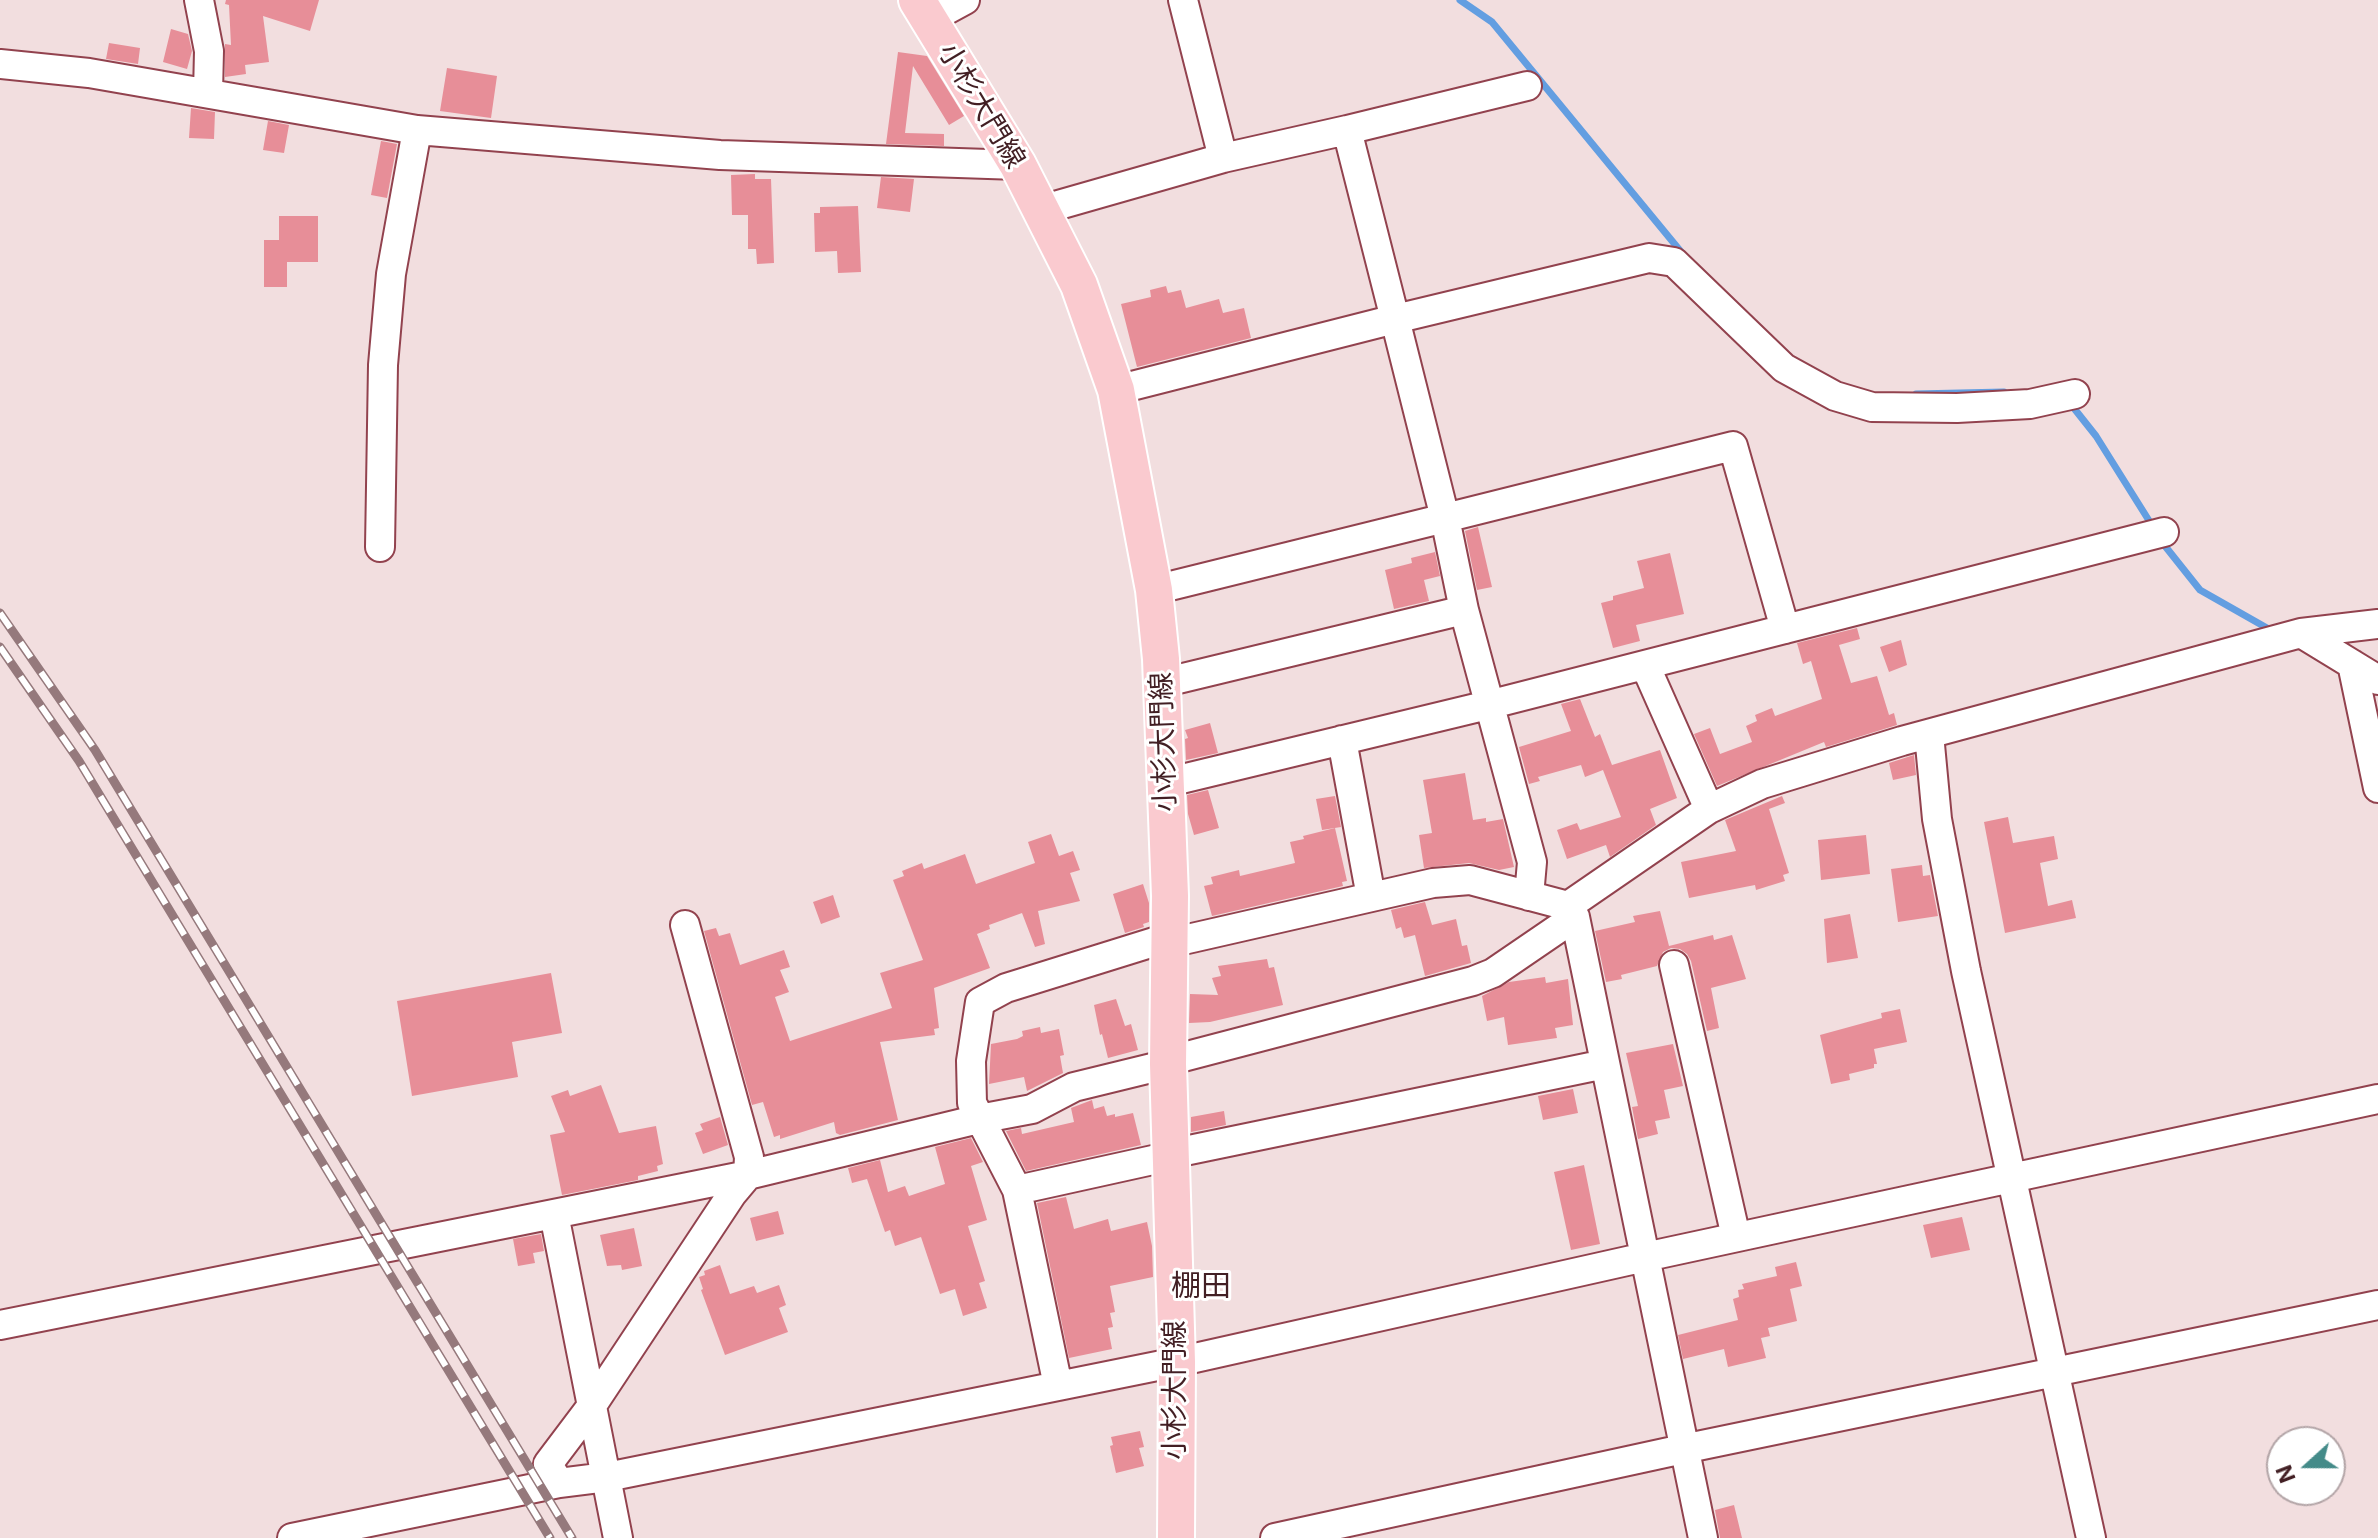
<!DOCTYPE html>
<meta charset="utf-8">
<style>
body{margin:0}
#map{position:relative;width:2378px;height:1538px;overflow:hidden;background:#f2dedf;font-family:Inter,sans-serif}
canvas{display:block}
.north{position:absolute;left:2266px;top:1426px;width:80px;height:80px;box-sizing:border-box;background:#fff;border:2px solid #b3a5a7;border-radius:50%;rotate:249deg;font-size:22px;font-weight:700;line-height:32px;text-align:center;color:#421f24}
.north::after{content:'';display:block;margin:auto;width:28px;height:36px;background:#448b89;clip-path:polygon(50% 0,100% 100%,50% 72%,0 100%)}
</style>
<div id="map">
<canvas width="2378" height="1538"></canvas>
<div class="north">N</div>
</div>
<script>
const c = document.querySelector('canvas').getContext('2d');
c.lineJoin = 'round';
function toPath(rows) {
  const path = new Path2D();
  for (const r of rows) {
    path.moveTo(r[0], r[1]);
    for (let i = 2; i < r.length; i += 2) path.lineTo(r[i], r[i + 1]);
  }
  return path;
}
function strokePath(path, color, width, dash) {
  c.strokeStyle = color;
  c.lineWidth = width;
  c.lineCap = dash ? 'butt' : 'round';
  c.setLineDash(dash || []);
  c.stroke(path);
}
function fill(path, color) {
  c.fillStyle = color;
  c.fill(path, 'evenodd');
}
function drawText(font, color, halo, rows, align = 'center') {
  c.font = font + ' Inter,"Noto Sans JP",sans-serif';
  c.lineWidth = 6;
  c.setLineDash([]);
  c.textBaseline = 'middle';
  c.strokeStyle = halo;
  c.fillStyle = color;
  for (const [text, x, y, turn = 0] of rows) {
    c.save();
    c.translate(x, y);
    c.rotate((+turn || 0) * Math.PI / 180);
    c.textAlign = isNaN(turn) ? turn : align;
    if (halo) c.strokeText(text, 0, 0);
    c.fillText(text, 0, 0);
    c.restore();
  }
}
const stream = toPath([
 [1460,0,1492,22,1682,253],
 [1916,394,2004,392],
 [2066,405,2073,407,2096,436,2153,527],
 [2161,541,2200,590,2274,632]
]);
const building = toPath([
 [226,0,319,0,310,31,263,16,269,62,245,65,246,74,225,77,225,44,231,45,229,5,225,4],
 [171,29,188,34,192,51,187,69,163,62],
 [109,43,140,48,138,64,106,59],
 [898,52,927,56,964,116,949,125,913,66,905,133,944,134,944,146,886,144],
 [447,68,497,76,491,118,440,111],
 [191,108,215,112,214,139,189,138],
 [268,121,289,125,284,153,263,150],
 [381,141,397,144,387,198,371,195],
 [755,174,755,179,771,179,774,263,757,264,756,249,748,249,748,215,732,215,731,175],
 [881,177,914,179,910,212,877,208],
 [858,206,861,272,838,273,837,251,815,252,814,213,820,213,820,207],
 [279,216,318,216,318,262,287,262,287,287,264,287,264,240,279,240],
 [1166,286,1168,293,1181,290,1186,308,1219,299,1223,313,1244,308,1251,338,1137,367,1121,304,1151,297,1150,290],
 [1478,527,1492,587,1477,590,1465,531],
 [1435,552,1440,576,1424,580,1429,601,1394,609,1385,570,1412,563,1411,558],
 [1670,553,1684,614,1636,625,1640,641,1613,648,1601,603,1613,600,1613,596,1644,588,1637,561],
 [1857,628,1860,639,1839,645,1851,683,1877,676,1889,715,1894,713,1897,725,1826,747,1824,742,1717,786,1694,734,1710,728,1720,754,1752,742,1746,726,1757,721,1755,715,1772,708,1775,716,1822,699,1811,661,1803,664,1797,643],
 [1901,640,1907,665,1889,672,1880,647],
 [1580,699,1595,737,1600,734,1612,765,1660,750,1677,798,1650,809,1656,825,1610,857,1606,845,1567,859,1557,830,1577,823,1580,830,1621,817,1603,770,1585,777,1581,765,1538,777,1540,781,1529,784,1519,747,1571,731,1561,704],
 [1210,723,1218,753,1186,760,1185,739,1188,738,1185,730],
 [1914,755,1916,775,1893,780,1889,763],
 [1465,773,1473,820,1486,818,1486,822,1503,819,1514,867,1499,870,1469,863,1424,868,1419,835,1432,833,1423,780],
 [1208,790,1219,828,1194,835,1188,814,1187,795],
 [1335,796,1341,827,1322,830,1316,799],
 [1782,796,1785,803,1769,809,1789,873,1783,875,1785,881,1756,890,1755,885,1689,898,1681,862,1736,851,1725,820],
 [2008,817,2013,843,2054,836,2058,859,2040,863,2048,906,2072,900,2076,918,2005,933,1984,822],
 [1335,828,1347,881,1342,882,1343,886,1212,916,1204,886,1213,884,1211,877,1239,870,1240,876,1295,863,1290,842,1304,839,1303,836],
 [1051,834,1059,856,1073,851,1080,870,1070,873,1080,901,1038,911,1045,944,1035,947,1022,913,989,925,990,929,977,934,990,968,934,988,939,1028,934,1029,935,1035,880,1042,898,1120,840,1135,836,1133,834,1122,780,1139,780,1135,774,1137,763,1102,752,1105,704,931,716,928,719,936,730,933,740,965,784,950,790,967,780,970,789,992,775,997,790,1041,892,1008,880,973,923,960,893,880,904,876,902,871,922,863,924,869,965,854,976,884,1035,863,1028,842],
 [1866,835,1870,874,1821,880,1818,840],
 [1922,865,1923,876,1930,875,1938,916,1898,922,1891,869],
 [1143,884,1149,903,1149,922,1143,924,1144,927,1125,933,1113,894],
 [833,895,840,917,821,924,813,902],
 [1425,902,1432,925,1456,919,1462,946,1467,945,1471,963,1425,976,1415,935,1404,938,1401,927,1396,929,1391,910],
 [1660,911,1669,946,1713,935,1714,940,1732,935,1746,979,1711,988,1719,1028,1707,1031,1691,961,1687,954,1680,949,1671,948,1663,952,1657,966,1621,975,1622,979,1606,982,1595,931,1635,922,1633,916],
 [1850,914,1858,958,1827,963,1824,919],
 [1267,959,1269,968,1274,967,1283,1005,1210,1022,1189,1023,1190,994,1218,995,1212,978,1221,976,1218,966],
 [551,973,562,1033,512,1042,518,1077,412,1096,397,1001],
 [1545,977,1546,983,1568,979,1573,1025,1555,1028,1557,1038,1508,1045,1504,1017,1487,1021,1482,996,1509,982],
 [1116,999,1125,1026,1131,1024,1138,1050,1108,1058,1102,1034,1100,1035,1094,1005],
 [1900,1009,1907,1042,1874,1049,1877,1064,1874,1064,1874,1068,1849,1074,1850,1080,1831,1084,1820,1035,1882,1018,1881,1013],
 [1040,1027,1041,1033,1059,1029,1064,1055,1060,1056,1063,1073,1027,1091,1024,1077,989,1084,991,1044,1017,1039,1023,1036,1022,1031],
 [1673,1044,1683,1086,1664,1090,1670,1118,1655,1121,1658,1134,1638,1139,1632,1107,1638,1106,1626,1053],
 [601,1085,619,1133,656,1126,663,1164,657,1166,658,1171,638,1176,638,1180,562,1195,550,1135,565,1132,551,1096,568,1090,570,1096],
 [1573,1089,1578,1113,1543,1120,1538,1096],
 [1092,1100,1094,1109,1104,1106,1107,1116,1115,1114,1115,1117,1133,1113,1141,1145,1026,1171,1006,1131,1021,1128,1022,1134,1074,1122,1071,1108],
 [1224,1111,1226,1125,1191,1132,1191,1117],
 [720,1117,728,1145,703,1154,695,1133,703,1130,700,1124],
 [971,1138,983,1162,971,1166,987,1220,968,1226,985,1281,979,1283,987,1308,963,1316,955,1289,940,1294,921,1237,895,1246,890,1230,885,1232,867,1179,852,1183,848,1168,880,1160,888,1192,905,1186,909,1196,945,1184,935,1147],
 [1584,1165,1600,1244,1571,1250,1554,1172],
 [1066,1197,1074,1229,1108,1219,1111,1231,1147,1222,1152,1246,1153,1277,1110,1286,1115,1312,1110,1313,1113,1327,1108,1328,1112,1349,1069,1358,1037,1203],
 [778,1211,784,1234,756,1241,750,1218],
 [1962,1217,1970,1250,1931,1258,1923,1225],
 [634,1228,642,1266,622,1270,621,1265,607,1266,600,1235],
 [541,1234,544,1251,533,1253,535,1263,518,1266,513,1239],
 [1796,1262,1802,1286,1790,1289,1797,1321,1768,1328,1770,1336,1761,1338,1766,1358,1728,1367,1724,1349,1683,1359,1678,1335,1738,1320,1733,1299,1739,1297,1738,1290,1744,1289,1742,1284,1777,1276,1775,1267],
 [720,1265,730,1294,754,1286,757,1293,779,1285,786,1305,779,1308,788,1332,725,1355,701,1290,703,1289,699,1277,705,1275,704,1271],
 [1140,1431,1144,1447,1139,1448,1144,1466,1116,1473,1110,1446,1113,1445,1111,1437],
 [1734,1505,1742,1538,1720,1538,1715,1510]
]);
const minor = toPath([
 [199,0,209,51,208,93],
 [1183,0,1223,158,1347,130,1395,319,1649,258,1674,262,1784,368,1835,396,1872,407,1957,408,2030,404,2075,394],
 [930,19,965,0],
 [0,64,89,73,417,130,720,155,1018,165],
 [1347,130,1527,86],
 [1041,210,1223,158],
 [1116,390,1395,319,1445,518,1733,446,1785,629],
 [380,547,383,365,391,274,417,130],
 [1154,590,1445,518,1464,610],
 [2301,633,2378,680],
 [2352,664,2378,788],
 [1645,665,1709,809],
 [1162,683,1464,610,1532,862,1529,896],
 [1929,734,1937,819,1966,971,2091,1538],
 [1342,740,1371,897],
 [1165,783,1488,705,2164,532],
 [1568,906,1709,809,1762,784,1902,741,2301,633,2378,624],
 [1170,943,1433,883,1470,880,1568,906,1575,917,1703,1538],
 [1674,965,1736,1237],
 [1168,1061,1473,981,1493,973,1575,917],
 [1170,1154,1605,1064],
 [1017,1190,1171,1156],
 [554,1214,618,1538],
 [0,1325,748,1175,979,1119,1032,1109,1074,1087,1168,1064],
 [1058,1386,1017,1190,972,1103,971,1061,980,1002,1006,988,1170,937],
 [559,1483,548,1464,591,1407,732,1194,748,1175,749,1157,685,925],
 [292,1538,559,1483,607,1477,1177,1362,1645,1257,2378,1099],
 [1275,1538,1683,1449,2378,1305]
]);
const major = toPath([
 [917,0,1018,165,1079,285,1116,390,1154,590,1161,659,1170,896,1168,1064,1177,1362,1176,1538]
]);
const rail = toPath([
 [0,613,95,750,572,1538],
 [0,647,79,761,550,1538]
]);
const streetNames = [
 ["小杉大門線",981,106,59],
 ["小杉大門線",1164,742,-92],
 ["小杉大門線",1176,1390,-90]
];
const neighbourhoodNames = [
 ["棚田",1201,1287]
];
strokePath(stream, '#639ee1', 7);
fill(building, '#e78e98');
strokePath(minor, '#92424e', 32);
strokePath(major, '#fff', 40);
strokePath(minor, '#fff', 28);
strokePath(major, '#facacf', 36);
strokePath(rail, '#95797c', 9);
strokePath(rail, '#fff', 6, [18]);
drawText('28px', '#421f24', '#fff', streetNames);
drawText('30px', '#421f24', '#fff', neighbourhoodNames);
</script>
